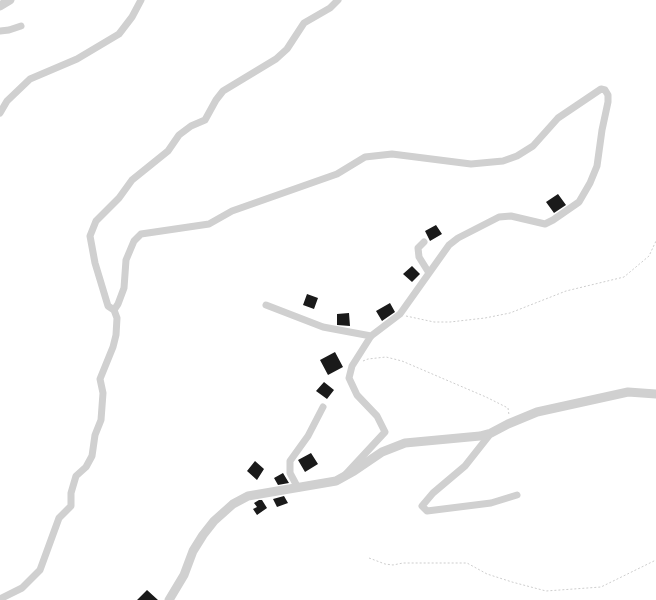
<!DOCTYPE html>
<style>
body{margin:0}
canvas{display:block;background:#fff}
</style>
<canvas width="656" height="600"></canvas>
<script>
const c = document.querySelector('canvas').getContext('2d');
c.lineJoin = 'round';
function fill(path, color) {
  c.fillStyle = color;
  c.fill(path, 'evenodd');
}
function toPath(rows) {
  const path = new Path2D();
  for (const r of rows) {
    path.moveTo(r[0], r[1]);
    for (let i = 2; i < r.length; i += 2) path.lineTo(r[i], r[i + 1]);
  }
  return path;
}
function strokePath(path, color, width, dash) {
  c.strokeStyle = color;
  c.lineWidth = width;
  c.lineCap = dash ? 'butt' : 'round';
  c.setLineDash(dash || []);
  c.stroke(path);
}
const building = toPath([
 [558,194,566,205,554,213,546,202],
 [436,225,442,234,430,241,425,231],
 [412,266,420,274,412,282,403,274],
 [307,294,318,298,314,309,303,305],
 [390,303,395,312,382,321,376,311],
 [349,313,350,326,337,325,337,314],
 [335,352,343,367,328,375,320,360],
 [324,382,334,390,327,399,316,391],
 [311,453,318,464,305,472,298,460],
 [255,461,264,469,257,480,247,471],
 [283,473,289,483,278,485,274,478],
 [284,496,288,503,277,507,273,499],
 [259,500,262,500,267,508,257,515,253,509,257,507,254,503],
 [147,590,158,600,137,600]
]);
const path = toPath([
 [406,316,434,322,450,322,485,318,510,313,566,291,624,277,649,256,656,241],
 [363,361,368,359,386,357,402,361,486,397,508,408,509,415],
 [369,558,385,564,393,565,403,563,467,563,487,574,512,582,546,591,601,587,656,560]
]);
const minor = toPath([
 [338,0,330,8,304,23,287,49,276,59,223,91,216,100,205,120,191,126,179,135,168,151,132,180,119,198,96,221,90,236,95,263,108,306,114,310,118,304,124,288,126,260,134,241,141,234,209,224,232,211,337,174,365,157,392,154,471,164,503,161,517,156,533,146,558,118,601,89,605,90,608,95,608,102,602,130,597,166,590,183,579,202,553,220,545,224,511,216,499,217,458,238,449,245,400,314,371,336,352,366,349,378,357,395,377,416,385,432,346,474],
 [0,31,9,30,21,26],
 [0,113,7,101,30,79,77,59,119,34,132,17,141,0],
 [424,242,418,248,419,257,429,273],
 [266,305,323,327,371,336],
 [491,433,465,466,433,493,422,506,427,511,491,503,517,495],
 [298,488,290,473,290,461,308,436,323,407],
 [0,599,22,588,40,570,59,518,71,506,71,493,76,476,86,467,92,456,95,435,101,420,103,393,100,379,113,347,116,335,117,318,114,310]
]);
const tertiary = toPath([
 [0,6,10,0],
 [169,600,184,575,193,551,203,535,214,521,233,504,248,496,336,481,354,471,382,452,405,443,480,436,491,433,508,424,537,412,628,392,656,394]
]);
fill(building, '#1a1a1a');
strokePath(path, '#cdcdcd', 1, [2, 2]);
strokePath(minor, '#d0d0d0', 7);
strokePath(tertiary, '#d0d0d0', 9);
</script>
